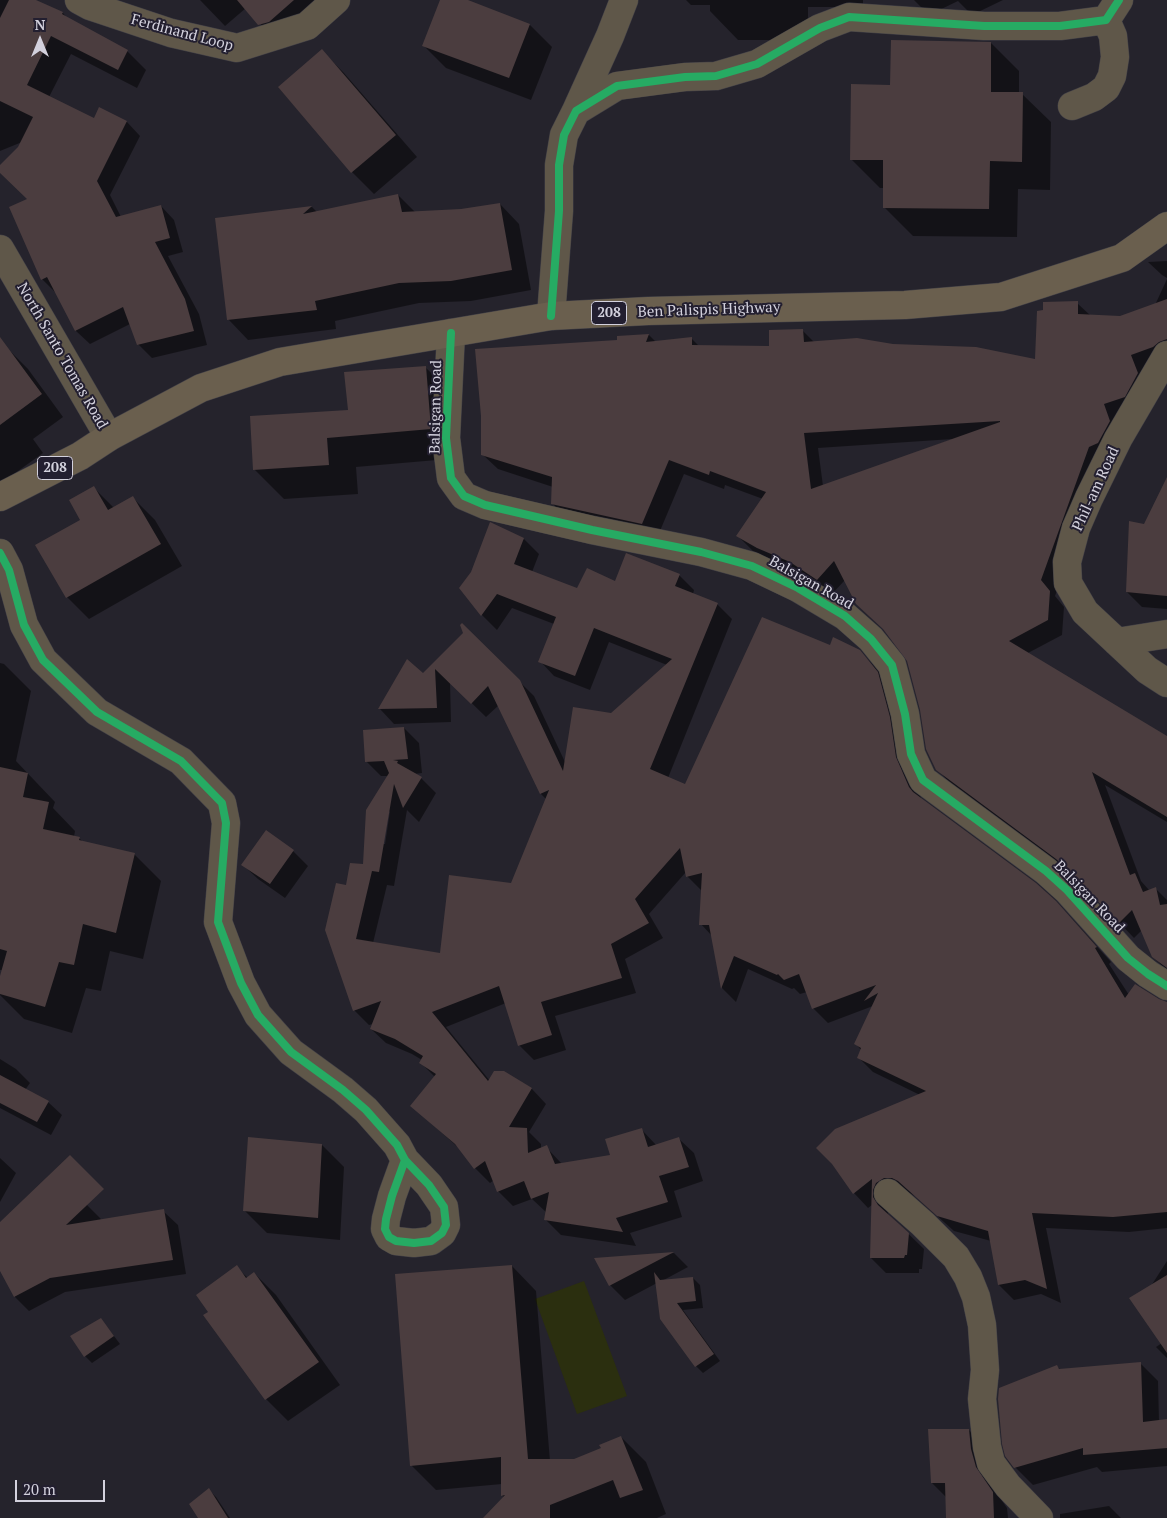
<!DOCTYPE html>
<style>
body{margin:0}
#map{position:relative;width:1167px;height:1518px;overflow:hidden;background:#25232c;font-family:"PT Serif",serif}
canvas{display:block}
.north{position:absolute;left:15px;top:15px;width:50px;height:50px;-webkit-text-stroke:4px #231f30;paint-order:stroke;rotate:0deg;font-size:14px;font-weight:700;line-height:20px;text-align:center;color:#d3d1dd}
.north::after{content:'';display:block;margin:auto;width:18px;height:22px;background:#d3d1dd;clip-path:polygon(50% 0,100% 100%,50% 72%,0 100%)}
.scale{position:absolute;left:15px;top:1480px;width:90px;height:22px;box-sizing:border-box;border:2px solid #d3d1dd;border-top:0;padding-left:6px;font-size:15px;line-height:18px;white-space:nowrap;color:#d3d1dd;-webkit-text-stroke:4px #231f30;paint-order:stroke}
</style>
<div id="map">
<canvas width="1167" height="1518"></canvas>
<div class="north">N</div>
<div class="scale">20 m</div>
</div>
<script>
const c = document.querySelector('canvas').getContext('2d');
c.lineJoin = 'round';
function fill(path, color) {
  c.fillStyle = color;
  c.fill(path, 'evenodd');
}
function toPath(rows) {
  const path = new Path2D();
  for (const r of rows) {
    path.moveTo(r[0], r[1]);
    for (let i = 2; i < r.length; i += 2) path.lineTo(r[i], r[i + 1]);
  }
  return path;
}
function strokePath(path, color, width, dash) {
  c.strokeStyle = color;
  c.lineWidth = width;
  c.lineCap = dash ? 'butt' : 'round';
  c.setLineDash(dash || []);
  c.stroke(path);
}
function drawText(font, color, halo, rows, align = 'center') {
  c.font = font + ' "PT Serif",serif';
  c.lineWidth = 4;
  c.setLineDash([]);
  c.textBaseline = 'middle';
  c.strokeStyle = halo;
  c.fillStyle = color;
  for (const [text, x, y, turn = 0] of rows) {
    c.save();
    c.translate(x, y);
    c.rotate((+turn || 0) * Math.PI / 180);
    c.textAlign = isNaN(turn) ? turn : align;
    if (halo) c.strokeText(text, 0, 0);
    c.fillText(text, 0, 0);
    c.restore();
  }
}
const green = toPath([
 [584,1281,627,1396,577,1414,535,1299]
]);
const shadow = toPath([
 [0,0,33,0,63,13,67,18,127,51,146,70,137,88,71,54,49,97,94,120,127,122,140,136,110,195,121,217,161,206,174,220,183,252,168,256,199,314,207,345,152,358,138,344,130,324,90,344,76,331,56,293,42,279,29,199,0,171,0,167,27,140,0,151],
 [200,0,335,0,278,43,246,8,225,26],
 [441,0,465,0,530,25,552,47,531,100,446,68,424,46],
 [686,0,863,0,863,7,808,7,808,40,738,40,710,11,710,5,691,5],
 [914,0,1003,0,972,15,958,1,929,15],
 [991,43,1019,71,1019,94,1022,94,1051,122,1050,190,1018,189,1017,237,913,236,884,207,884,188,880,188,851,159],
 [322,51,344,73,417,157,374,194,352,172,279,88],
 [398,195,415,212,461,211,500,204,519,224,531,290,471,301,419,303,335,321,336,329,248,340,229,320,216,219,312,207,317,212],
 [1167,261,1167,278,1162,275,1148,262],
 [1167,279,1167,362,1104,461,1055,596,1064,607,1062,635,1028,653,1167,751,1167,822,1105,785,1141,881,1149,890,1156,889,1167,900,1167,970,1153,957,1142,930,1134,938,1073,874,952,785,937,769,908,660,888,633,857,604,845,580,832,594,807,576,773,562,753,551,738,536,763,499,725,485,724,489,684,474,657,538,568,519,553,504,553,487,498,469,482,454,618,342,618,337,649,335,656,342,692,339,699,346,770,348,803,331,815,343,893,345,1036,360,1077,303,1091,316,1120,318,1155,305],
 [953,439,823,486,818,448],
 [6,347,28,369,63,417,33,439,43,453,0,484,0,352],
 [426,368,456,397,460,458,356,467,358,494,284,499,254,469],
 [1167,480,1167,609,1142,607,1127,592,1145,526],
 [93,487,114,508,133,498,155,520,182,566,89,619,67,597,81,520],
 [524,539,539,554,532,572,577,589,615,583,627,555,679,575,694,590,693,594,717,604,732,619,668,778,685,786,830,646,858,650,874,666,892,688,910,773,922,800,1071,918,1111,962,1109,964,1129,995,1167,1003,1167,1228,1129,1232,1046,1228,1061,1303,1041,1294,1014,1300,999,1285,991,1241,954,1231,915,1196,908,1192,887,1206,888,1214,924,1249,922,1269,919,1269,919,1273,886,1273,871,1258,872,1205,868,1208,854,1193,920,1095,873,1072,858,1057,861,1050,856,1044,873,1006,828,1023,813,1008,807,992,800,994,794,988,792,989,748,969,736,1002,722,988,712,936,701,924,702,891,687,876,686,872,649,914,663,938,625,959,636,993,555,1016,566,1050,534,1060,519,1045,506,1003,446,1027,490,1081,503,1073,532,1089,546,1104,529,1132,541,1144,541,1149,546,1147,562,1164,612,1156,641,1129,657,1146,679,1139,694,1153,703,1181,674,1191,682,1217,630,1233,636,1246,561,1235,546,1220,547,1213,532,1199,513,1206,498,1191,494,1180,490,1183,475,1168,461,1150,412,1106,435,1077,421,1063,422,1060,412,1054,386,1043,371,1029,373,1024,369,1025,354,1010,347,887,364,866,389,776,381,776,366,761,404,728,419,743,422,773,414,774,421,778,436,793,419,822,407,810,394,886,387,885,373,943,441,954,512,884,547,800,541,794,499,705,486,717,450,682,451,722,394,724,380,709,408,661,423,675,465,633,462,625,534,696,565,762,612,715,667,665,609,642,590,690,554,676,540,661,554,624,512,608,497,630,482,615,460,588],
 [390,811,385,844,382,844,387,814],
 [0,663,4,664,31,691,16,761,55,802,53,808,75,831,74,837,79,838,83,842,134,854,161,881,143,959,110,951,101,991,86,988,72,1033,24,1019,0,995,0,981,3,970,0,970],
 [293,851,308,866,285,898,258,879,243,865],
 [0,1059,16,1069,30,1083,25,1090,48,1102,62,1115,51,1135,0,1108],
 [322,1145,344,1167,340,1240,267,1233,245,1211],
 [0,1158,16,1173,0,1202],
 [44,1182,87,1205,101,1219,99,1221,163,1211,178,1225,186,1274,65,1292,29,1311,15,1297,0,1268,0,1224],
 [674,1253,688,1267,660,1282,693,1278,700,1285,703,1308,683,1310,720,1361,703,1373,696,1366,661,1318,657,1283,625,1300,610,1285,596,1259],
 [1167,1261,1167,1358,1156,1347,1162,1343,1151,1286],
 [512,1266,536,1291,550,1461,575,1461,602,1449,621,1437,646,1462,666,1514,657,1518,485,1518,504,1498,502,1495,502,1484,436,1490,412,1466,396,1275],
 [236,1267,248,1278,254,1273,276,1295,340,1385,288,1421,266,1399,209,1312],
 [101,1319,120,1344,92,1363,85,1356],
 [1140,1363,1158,1381,1159,1421,1167,1420,1167,1466,1102,1472,1097,1467,1033,1485,1015,1467,1056,1366,1061,1370],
 [969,1430,984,1445,990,1483,1007,1508,1008,1518,947,1518,947,1498,932,1483],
 [209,1490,216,1497,230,1518,199,1518],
 [1109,1506,1121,1518,1060,1518,1060,1514]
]);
const building = toPath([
 [9,0,36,0,63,12,62,14,128,50,118,70,51,36,27,85,94,118,99,107,127,121,97,181,116,217,161,205,170,238,155,242,185,299,194,331,137,345,123,307,75,331,47,277,41,280,9,207,27,199,0,173,0,165,18,147,33,117,0,101,0,18],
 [237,0,294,0,269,22,258,25],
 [440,0,468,0,530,24,509,78,422,46],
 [891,40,991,42,991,92,1023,92,1022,162,990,161,989,209,883,208,883,160,850,160,851,84,890,85],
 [322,49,396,135,351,173,278,87],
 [398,194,402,212,461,209,500,203,512,270,451,281,399,283,315,301,317,310,227,320,215,218,312,206,303,214],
 [1167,299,1167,339,1159,342,1153,347,1131,355,1138,373,1125,397,1104,404,1110,421,1098,443,1089,447,1041,580,1050,591,1048,620,1009,641,1167,736,1167,817,1092,772,1130,875,1135,873,1143,892,1156,887,1160,905,1167,904,1167,968,1152,957,1132,910,1118,924,1079,880,1056,859,936,770,926,749,920,710,907,661,883,629,856,604,834,561,817,580,790,562,757,548,736,536,766,492,710,471,709,475,669,460,642,524,551,504,552,477,481,455,481,416,475,349,617,340,617,336,649,334,646,342,692,337,692,345,769,346,769,330,803,329,804,342,857,338,893,344,976,347,1035,359,1037,311,1043,310,1043,302,1078,301,1078,314,1120,316],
 [1000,421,1000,422,811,489,804,433],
 [0,337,42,394,0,425],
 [426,366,431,429,327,438,329,465,253,470,250,416,348,410,344,372],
 [1167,477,1167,596,1126,592,1129,521,1144,524],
 [94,486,108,510,133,496,161,544,66,598,35,545,80,520,69,500],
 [490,522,524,538,514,564,577,588,587,568,615,581,626,553,680,574,675,586,718,603,650,769,685,784,762,617,830,645,833,637,860,650,878,672,890,717,896,757,909,787,913,792,1036,883,1056,901,1097,947,1095,948,1125,998,1135,984,1159,999,1167,1002,1167,1212,1113,1217,1032,1213,1047,1289,1025,1280,998,1285,988,1231,937,1216,898,1181,892,1178,884,1178,876,1183,873,1190,873,1197,878,1205,909,1233,907,1255,905,1255,904,1258,870,1258,872,1179,853,1194,832,1164,816,1148,835,1129,926,1091,857,1058,861,1048,854,1044,878,993,864,1001,876,985,812,1009,799,974,784,980,778,974,777,975,734,956,721,989,709,925,699,925,702,873,686,877,680,848,635,899,649,923,611,944,622,978,541,1002,552,1035,518,1046,499,986,432,1012,488,1081,494,1071,504,1071,532,1088,509,1127,527,1128,528,1153,547,1145,555,1164,610,1155,605,1139,642,1128,648,1147,679,1137,689,1167,659,1176,668,1202,616,1218,623,1232,544,1220,549,1192,531,1199,524,1181,497,1192,485,1161,474,1169,455,1144,410,1106,436,1074,419,1063,423,1056,395,1039,370,1029,381,1001,353,1011,325,930,336,883,346,885,350,863,363,864,366,810,389,773,384,761,365,762,363,730,404,727,408,759,393,760,398,761,397,763,422,777,403,808,394,784,379,872,372,871,356,939,440,953,449,875,511,883,549,790,540,794,488,686,471,704,435,669,437,708,378,709,407,659,423,673,463,633,460,625,462,623,520,680,563,771,573,707,611,713,672,659,594,628,575,676,538,662,556,617,497,594,481,616,459,588,471,572],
 [0,767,28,773,23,797,49,802,43,829,80,837,79,840,135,853,116,933,83,924,74,965,59,962,45,1007,0,994,0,976,7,951,0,949],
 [266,830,294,850,270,884,241,865],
 [0,1075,49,1101,37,1122,0,1103],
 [248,1137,322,1144,318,1218,243,1211],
 [70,1155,104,1189,66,1225,164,1209,173,1260,50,1278,14,1297,0,1271,0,1222],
 [674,1252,609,1286,594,1258],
 [237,1265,246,1278,254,1272,319,1362,265,1400,203,1315,208,1312,196,1295],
 [512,1265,528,1459,574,1459,601,1448,599,1445,621,1436,643,1490,620,1498,613,1480,550,1505,550,1518,483,1518,505,1495,501,1496,501,1457,410,1466,395,1274],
 [654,1272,660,1280,693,1277,696,1301,677,1303,714,1354,695,1367,660,1319],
 [1167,1275,1167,1353,1129,1298],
 [101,1318,114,1336,84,1357,70,1336],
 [1141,1362,1143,1422,1167,1419,1167,1448,1083,1455,1083,1448,1014,1468,1005,1456,1002,1444,998,1399,999,1388,1057,1365,1059,1369],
 [928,1429,969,1429,971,1449,976,1467,993,1492,994,1518,946,1518,945,1483,931,1483],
 [209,1488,228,1518,198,1518,189,1504]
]);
const minor = toPath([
 [79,0,90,6,171,33,237,48,307,26,336,0],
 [1072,106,1094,97,1106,88,1112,76,1115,57,1113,36,1106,20],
 [576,111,610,36,624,0],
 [0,249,109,437],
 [551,316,559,211,559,165,564,135,576,111,617,86,685,77,716,76,757,64,820,28,849,17,984,26,1060,26,1106,20,1119,0],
 [451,333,446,438,451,478,464,496,485,505,592,530,701,552,752,566,798,588,845,616,871,639,892,665,905,714,911,754,923,780,1046,871,1067,890,1128,958,1148,974,1167,986],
 [1167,355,1118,439,1089,498,1076,528,1067,562,1068,583,1085,612,1147,670,1167,683],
 [0,553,9,570,24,625,43,660,97,712,181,761,222,803,226,823,218,922,241,983,258,1015,291,1052,343,1090,366,1110,397,1145,405,1160,429,1185,444,1207,446,1225,442,1233,431,1241,414,1243,396,1241,389,1237,385,1229,386,1219,392,1196,405,1160],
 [1117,642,1167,634],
 [888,1193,923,1224,956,1257,968,1277,976,1297,982,1325,985,1370,982,1399,987,1447,991,1463,1008,1486,1039,1518]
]);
const major = toPath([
 [0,497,80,456,109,437,201,388,280,362,551,316,648,311,905,305,1001,297,1122,258,1167,226]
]);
const cycleway = toPath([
 [551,316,559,211,559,165,564,135,576,111,617,86,685,77,716,76,757,64,820,28,849,17,984,26,1060,26,1106,20,1119,0],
 [451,333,446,438,451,478,464,496,485,505,592,530,701,552,752,566,798,588,845,616,871,639,892,665,905,714,911,754,923,780,1046,871,1067,890,1128,958,1148,974,1167,986],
 [0,553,9,570,24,625,43,660,97,712,181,761,222,803,226,823,218,922,241,983,258,1015,291,1052,343,1090,366,1110,397,1145,405,1160,429,1185,444,1207,446,1225,442,1233,431,1241,414,1243,396,1241,389,1237,385,1229,386,1219,392,1196,405,1160]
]);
const shields = [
 [609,313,35],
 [55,468,35]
];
const shieldNames = [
 ["208",609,313],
 ["208",55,468]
];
const streetNames = [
 ["Ferdinand Loop",182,33,15],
 ["Ben Palispis Highway",709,310,-2],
 ["North Santo Tomas Road",62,356,60],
 ["Balsigan Road",436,407,-89],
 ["Phil-am Road",1096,489,-65],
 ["Balsigan Road",811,583,29],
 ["Balsigan Road",1089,897,46]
];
fill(green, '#2b2f0f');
fill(shadow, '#0007');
fill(building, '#4b3d3f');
strokePath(minor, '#424047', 29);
strokePath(major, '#424047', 29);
strokePath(minor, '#5f5749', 28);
strokePath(major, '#6a5f4e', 28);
strokePath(cycleway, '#26ab63', 8);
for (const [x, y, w] of shields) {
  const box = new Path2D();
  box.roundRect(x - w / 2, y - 11.5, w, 23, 4);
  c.fillStyle = '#231f30';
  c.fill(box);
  strokePath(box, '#d3d1dd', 1);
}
drawText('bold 14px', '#d3d1dd', null, shieldNames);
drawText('15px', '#d3d1dd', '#231f30', streetNames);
</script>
